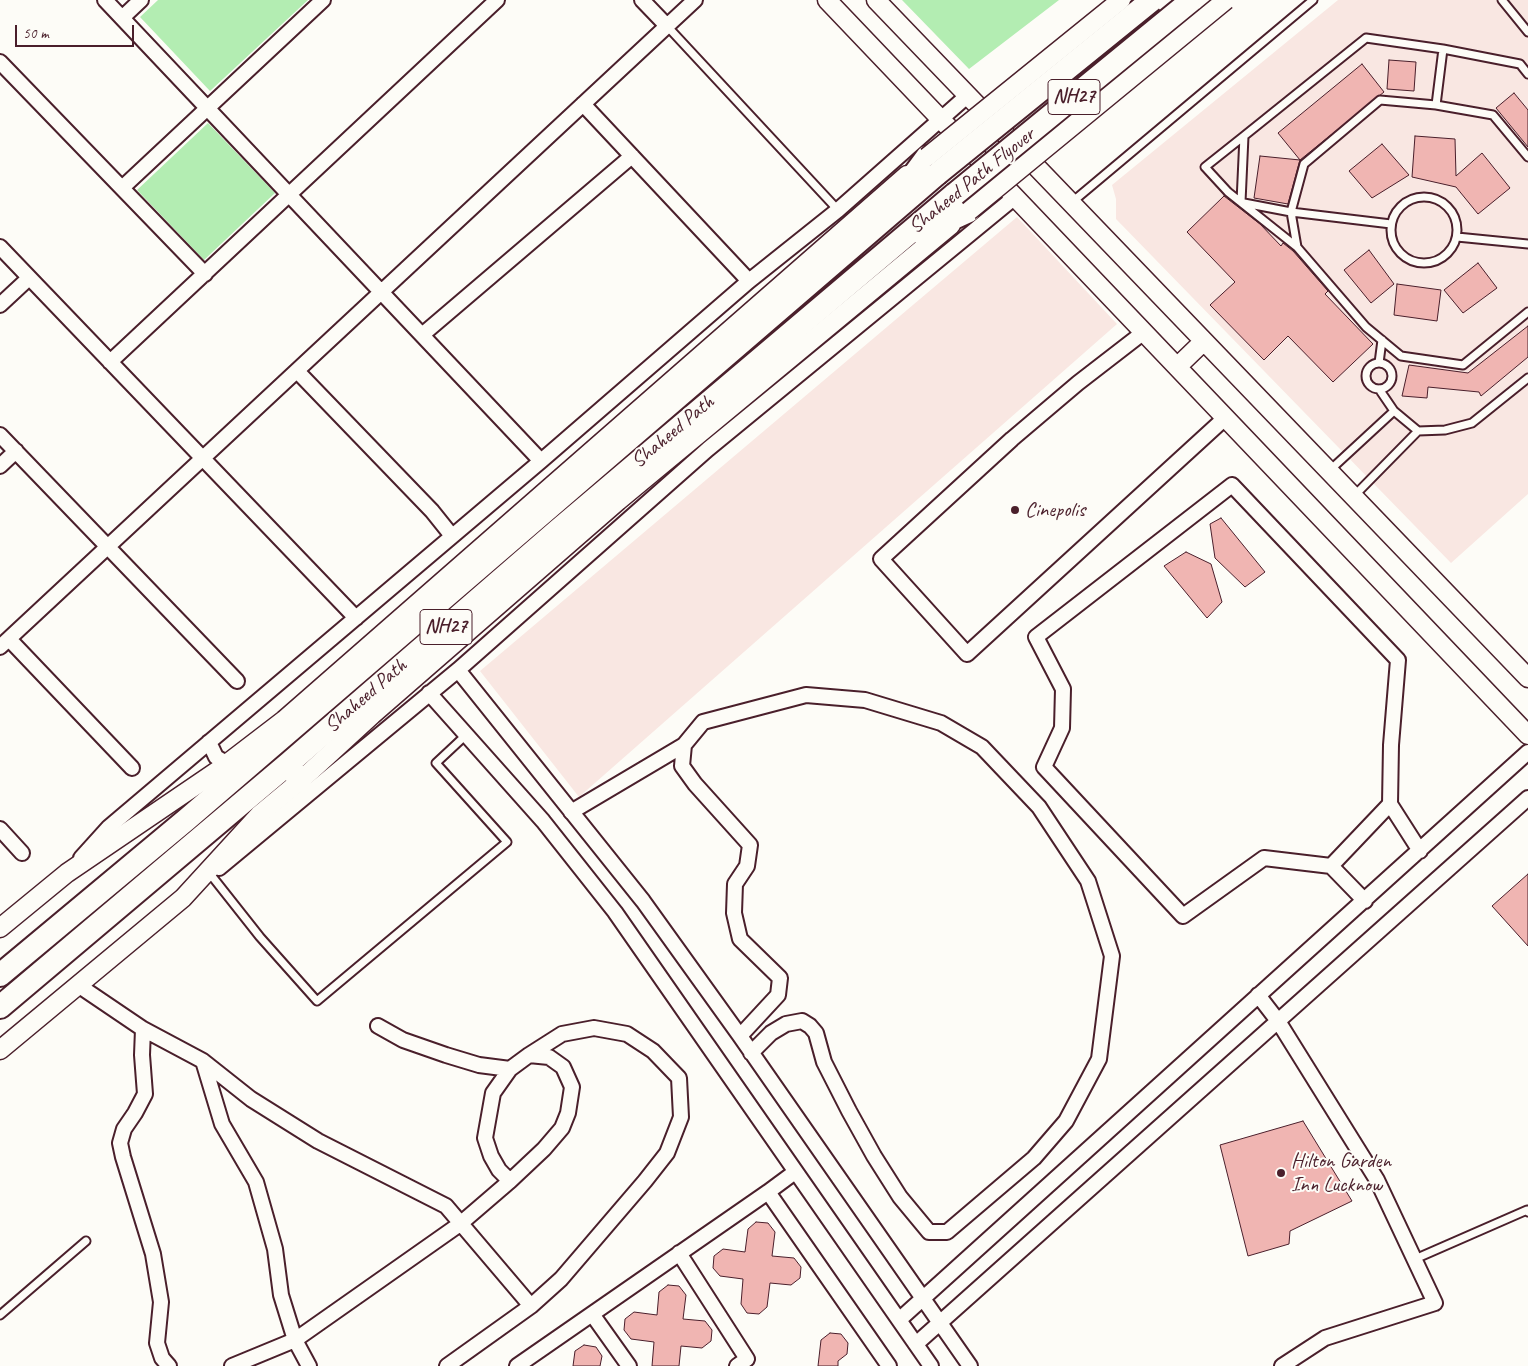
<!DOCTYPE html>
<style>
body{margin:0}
#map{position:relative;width:1528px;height:1366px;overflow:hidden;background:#fdfcf7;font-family:Caveat,sans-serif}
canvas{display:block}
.scale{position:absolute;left:15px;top:25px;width:119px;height:22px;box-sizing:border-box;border:2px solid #4a1f2b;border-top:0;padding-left:6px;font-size:15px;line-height:18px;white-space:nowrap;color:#4a1f2b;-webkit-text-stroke:4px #fdfcf7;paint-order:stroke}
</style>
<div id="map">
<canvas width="1528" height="1366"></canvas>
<div class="scale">50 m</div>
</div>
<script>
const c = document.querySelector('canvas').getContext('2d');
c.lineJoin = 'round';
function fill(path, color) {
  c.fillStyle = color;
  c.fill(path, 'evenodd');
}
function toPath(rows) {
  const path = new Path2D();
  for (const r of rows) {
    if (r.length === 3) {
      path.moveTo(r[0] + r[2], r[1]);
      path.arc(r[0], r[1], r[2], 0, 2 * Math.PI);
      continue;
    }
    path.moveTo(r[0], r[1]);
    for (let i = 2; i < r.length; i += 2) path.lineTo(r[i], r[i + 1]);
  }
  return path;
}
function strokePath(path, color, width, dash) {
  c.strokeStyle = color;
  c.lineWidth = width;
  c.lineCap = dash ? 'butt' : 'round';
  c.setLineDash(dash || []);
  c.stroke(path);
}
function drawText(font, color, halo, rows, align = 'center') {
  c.font = font + ' Caveat,sans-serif';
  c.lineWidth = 4;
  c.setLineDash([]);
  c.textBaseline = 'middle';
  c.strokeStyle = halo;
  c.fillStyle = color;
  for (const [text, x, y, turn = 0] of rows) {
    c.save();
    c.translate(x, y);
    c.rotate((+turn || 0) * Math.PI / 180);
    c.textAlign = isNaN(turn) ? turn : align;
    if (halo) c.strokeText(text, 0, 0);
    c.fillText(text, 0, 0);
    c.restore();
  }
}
const built = toPath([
 [1338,0,1528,0,1528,494,1451,563,1116,219,1116,199,1112,185],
 [1017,217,1117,324,579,797,480,671]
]);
const green = toPath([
 [158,0,308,0,210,91,140,17],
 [902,0,1059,0,969,69],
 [208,123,275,193,204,260,137,190]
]);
const building = toPath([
 [1389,60,1416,62,1414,91,1387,89,1389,60],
 [1362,64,1384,92,1300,160,1278,133,1362,64],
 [1514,93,1528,110,1528,147,1496,108,1514,93],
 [1415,136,1455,139,1456,176,1482,153,1510,188,1478,214,1456,187,1412,177,1415,136],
 [1382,144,1409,175,1372,198,1349,171,1382,144],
 [1260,156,1300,160,1288,204,1254,198,1260,156],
 [1224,196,1260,224,1281,246,1283,243,1293,251,1328,291,1325,294,1373,344,1333,382,1288,336,1264,360,1210,305,1235,282,1187,232,1224,196],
 [1369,250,1394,284,1371,303,1344,270,1369,250],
 [1478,263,1497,288,1463,313,1444,290,1478,263],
 [1397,284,1441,290,1437,321,1394,315,1397,284],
 [1528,326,1528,357,1481,396,1479,392,1428,387,1427,398,1402,396,1409,365,1468,373,1528,326],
 [1221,518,1265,572,1245,587,1215,558,1210,524,1221,518],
 [1186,552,1211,564,1222,602,1207,618,1164,566,1186,552],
 [1528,874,1528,946,1492,906,1528,874],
 [1303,1121,1352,1201,1290,1231,1289,1244,1248,1256,1220,1145,1303,1121],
 [756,1222,768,1223,775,1232,772,1256,794,1258,801,1267,800,1278,791,1285,770,1283,767,1307,759,1314,747,1313,741,1304,743,1279,720,1276,713,1268,714,1256,723,1249,745,1252,748,1229,756,1222],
 [668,1285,679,1286,686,1295,683,1319,705,1321,712,1330,711,1341,702,1348,681,1346,679,1366,652,1366,654,1342,631,1339,624,1330,625,1319,634,1312,657,1315,659,1292,668,1285],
 [830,1333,841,1334,848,1343,847,1354,838,1361,838,1366,818,1366,821,1340,830,1333],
 [584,1345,596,1347,602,1356,600,1366,573,1366,575,1351,584,1345]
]);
const service = toPath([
 [1502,0,1528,32],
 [667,26,838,210],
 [1436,105,1443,49],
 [1244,136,1205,167,1228,192,1297,247],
 [1528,157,1493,115,1436,105,1380,100,1304,164,1291,212,1297,247,1366,327,1401,356,1463,365,1528,312],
 [1424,230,33],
 [1241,202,1244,136,1366,38,1443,49,1520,64,1528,74],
 [1071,203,1313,0],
 [1244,203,1291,212,1391,224],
 [1457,237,1528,244],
 [1379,376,13],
 [1379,363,1382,340],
 [1379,389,1394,411,1418,431,1445,430,1472,423,1528,378],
 [1329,471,1394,411],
 [1354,496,1418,431],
 [211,875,260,937,317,1001,507,842,436,763,466,735],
 [1415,1259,1527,1210,1528,1212],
 [0,1315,86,1241]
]);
const minor = toPath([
 [105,0,541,461],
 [642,0,667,26],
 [122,18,141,0],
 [0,62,205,274],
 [583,104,749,281],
 [122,188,323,0],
 [0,247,356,618],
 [0,305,29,278],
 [1144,332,1078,383,1012,439,881,559,967,654,1225,418],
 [422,335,632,156],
 [110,362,497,0],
 [297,371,432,511,452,536],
 [0,435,237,681],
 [0,466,16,451],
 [9,639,132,768],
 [0,647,695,0],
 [458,670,643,901,740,1036,970,1366],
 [429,693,543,821,615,912,931,1366],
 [209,742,216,757,228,764],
 [1390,804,1420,851],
 [571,812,684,745],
 [0,829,22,853],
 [81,858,109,827,541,461,749,281,838,210,967,96],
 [1331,866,1390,804,1391,745,1398,660,1232,485,1036,637,1063,689,1062,728,1044,767,1183,916,1264,858,1331,866,1365,901],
 [219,868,458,670,708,449,1015,197],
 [78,985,143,1029,203,1061,251,1099,318,1141,446,1206,531,1306],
 [1258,995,1278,1021,1377,1180,1435,1303,1325,1338,1282,1366],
 [378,1026,403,1040,446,1055,479,1065,510,1069],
 [143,1029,142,1055,145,1094,135,1113,124,1129,120,1143,123,1157,153,1254,161,1302,157,1343,162,1358,169,1366],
 [740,1036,778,995,780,978,740,939,734,913,735,884,747,866,750,845,695,784,682,766,684,745,703,722,806,695,865,700,941,723,982,747,1039,807,1088,881,1112,956,1099,1059,1066,1121,1034,1158,947,1232,929,1232,900,1197,874,1156,849,1111,824,1062,816,1033,810,1026,802,1021,786,1024,771,1033,751,1053],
 [203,1061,222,1124,256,1182,275,1249,281,1295,295,1340,309,1366],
 [768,1192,795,1172],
 [679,1253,747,1359,737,1366],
 [592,1314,629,1366],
 [899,1320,1528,752],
 [916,1344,1528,798],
 [232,1366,295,1340,460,1224,510,1181,544,1149,562,1128,568,1113,572,1087,563,1067,549,1057,529,1055,510,1069,493,1093,485,1138,491,1156,499,1170,510,1181],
 [447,1366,531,1306,561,1279,645,1181,667,1153,681,1117,679,1078,653,1051,627,1034,594,1028,562,1034,529,1055],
 [517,1366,768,1192,889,1366]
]);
const tertiary = toPath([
 [827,0,1528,735],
 [876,0,1528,678],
 [1177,367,1204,341],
 [0,928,67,873,220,769,284,720,907,175],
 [0,1050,183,898,259,815,300,781,372,715,618,501,951,225]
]);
const trunk = toPath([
 [899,195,927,157],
 [921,233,969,211],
 [288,764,300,781],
 [0,975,186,820,937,174],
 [0,1007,288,764,558,530,955,194]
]);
const tertiaryBridge = toPath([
 [927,157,1121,0],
 [969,211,1226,0]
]);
const trunkBridge = toPath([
 [937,174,1152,0],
 [955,194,1192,0]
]);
const markers = [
 [1015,510,5,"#4a1f2b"],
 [1281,1173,5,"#4a1f2b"]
];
const shields = [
 [1074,97,52],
 [446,627,52]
];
const shieldNames = [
 ["NH27",1074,97],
 ["NH27",446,627]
];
const streetNames = [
 ["Shaheed Path Flyover",972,181,-39],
 ["Shaheed Path",673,432,-40],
 ["Shaheed Path",366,696,-41]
];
const poiNames = [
 ["Cinepolis",1025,510],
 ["Hilton Garden",1291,1161],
 ["Inn Lucknow",1291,1185]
];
fill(built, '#f9e7e2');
fill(green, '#b3edb2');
fill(building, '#f0b5b2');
strokePath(building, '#4a1f2b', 1);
strokePath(service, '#4a1f2b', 11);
strokePath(minor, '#4a1f2b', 18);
strokePath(tertiary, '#4a1f2b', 21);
strokePath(trunk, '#4a1f2b', 26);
strokePath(service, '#fdfcf7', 7);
strokePath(minor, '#fdfcf7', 14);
strokePath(tertiary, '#fdfcf7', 18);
strokePath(trunk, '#fdfcf7', 22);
strokePath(tertiaryBridge, '#4a1f2b', 21, []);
strokePath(trunkBridge, '#4a1f2b', 26, []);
strokePath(tertiaryBridge, '#fdfcf7', 18);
strokePath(trunkBridge, '#fdfcf7', 22);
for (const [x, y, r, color] of markers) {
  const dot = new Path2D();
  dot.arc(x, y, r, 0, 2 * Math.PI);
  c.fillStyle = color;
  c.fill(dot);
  strokePath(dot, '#fdfcf7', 2);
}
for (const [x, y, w] of shields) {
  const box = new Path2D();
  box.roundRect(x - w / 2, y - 17.5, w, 35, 4);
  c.fillStyle = '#fdfcf7';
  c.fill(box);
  strokePath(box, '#4a1f2b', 1);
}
drawText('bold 20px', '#4a1f2b', null, shieldNames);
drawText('21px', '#4a1f2b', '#fdfcf7', streetNames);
drawText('21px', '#4a1f2b', '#fdfcf7', poiNames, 'left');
</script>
